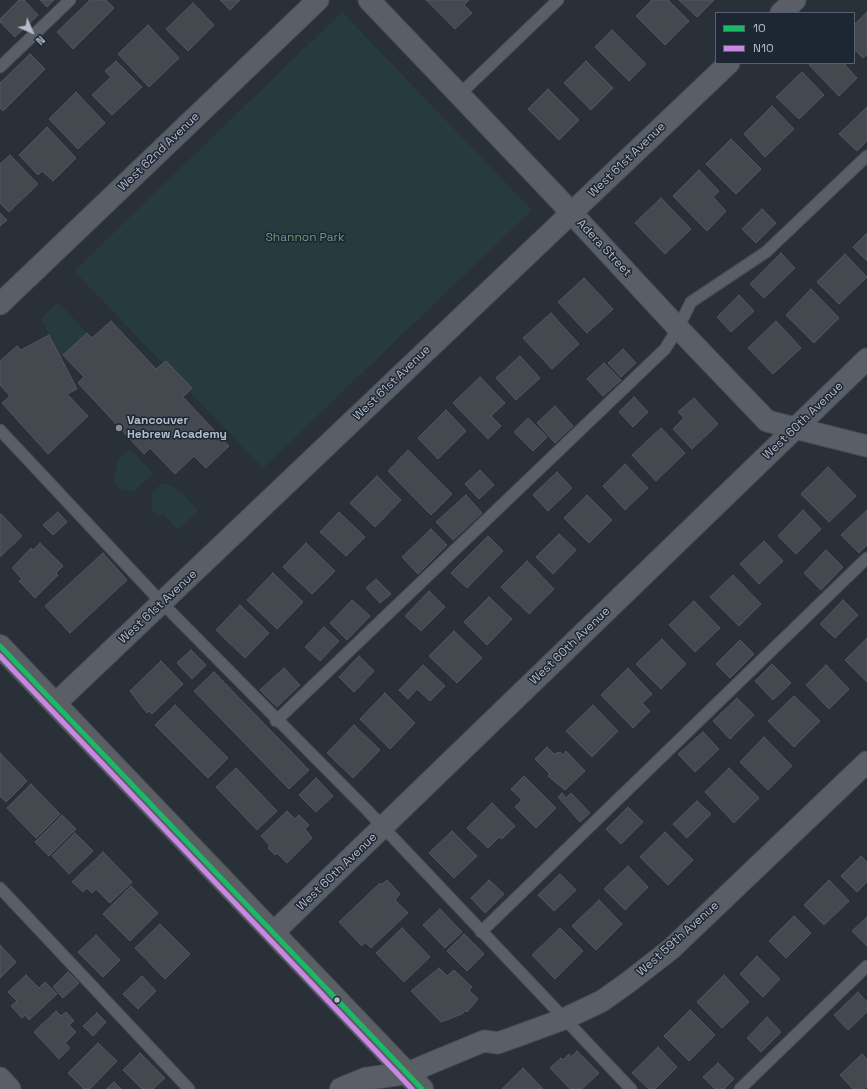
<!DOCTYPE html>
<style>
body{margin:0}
#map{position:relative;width:867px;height:1089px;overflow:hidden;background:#2a3038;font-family:"Space Grotesk",sans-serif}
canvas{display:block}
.legend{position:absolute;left:715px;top:12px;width:140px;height:52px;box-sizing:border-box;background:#1d2633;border:1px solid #59626f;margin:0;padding:5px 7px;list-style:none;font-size:12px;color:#b4bcc9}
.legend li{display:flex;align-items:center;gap:8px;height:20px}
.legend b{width:20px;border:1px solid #59626f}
.north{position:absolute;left:12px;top:12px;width:40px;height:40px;-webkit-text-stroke:3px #1d2633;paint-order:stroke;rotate:135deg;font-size:11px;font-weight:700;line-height:16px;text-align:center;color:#b4bcc9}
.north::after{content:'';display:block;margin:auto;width:14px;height:18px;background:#b4bcc9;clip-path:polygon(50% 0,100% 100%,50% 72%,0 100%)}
</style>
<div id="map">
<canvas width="867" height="1089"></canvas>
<ul class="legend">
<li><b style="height:5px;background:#1ab867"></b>10</li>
<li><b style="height:5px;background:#c787e3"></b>N10</li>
</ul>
<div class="north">N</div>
</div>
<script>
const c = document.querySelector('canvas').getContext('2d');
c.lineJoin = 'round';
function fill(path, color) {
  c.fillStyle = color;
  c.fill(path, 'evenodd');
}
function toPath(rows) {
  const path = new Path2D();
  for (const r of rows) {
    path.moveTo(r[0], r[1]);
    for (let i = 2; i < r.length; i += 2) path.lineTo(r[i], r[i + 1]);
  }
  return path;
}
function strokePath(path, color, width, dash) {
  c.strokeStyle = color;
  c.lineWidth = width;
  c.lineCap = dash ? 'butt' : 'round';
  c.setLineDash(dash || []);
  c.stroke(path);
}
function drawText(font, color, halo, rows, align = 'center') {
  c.font = font + ' "Space Grotesk",sans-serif';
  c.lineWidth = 3;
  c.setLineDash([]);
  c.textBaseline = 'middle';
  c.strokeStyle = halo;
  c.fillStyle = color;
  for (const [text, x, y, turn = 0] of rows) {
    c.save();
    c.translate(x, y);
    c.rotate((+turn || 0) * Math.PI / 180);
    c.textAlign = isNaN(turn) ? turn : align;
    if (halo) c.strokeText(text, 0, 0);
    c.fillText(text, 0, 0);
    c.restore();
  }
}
const green = toPath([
 [342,12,532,210,263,468,74,271],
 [58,302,87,333,61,357,41,319],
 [130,449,153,473,133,492,120,489,114,480,118,460],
 [161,484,172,485,179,493,181,492,198,511,178,530,163,513,158,517,152,510,151,494]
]);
const building = toPath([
 [19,0,24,0,38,15,15,37,0,22,0,19,19,0],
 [40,0,54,0,47,7,40,0],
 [90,0,106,0,114,8,73,49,57,32,90,0],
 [220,0,240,0,230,10,220,0],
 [426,0,469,0,464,5,472,13,455,29,426,0],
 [652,0,668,0,689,21,665,45,636,16,652,0],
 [679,0,714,0,697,17,679,0],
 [193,3,214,25,188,51,166,29,193,3],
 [867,12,867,54,863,58,854,49,854,25,867,12],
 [148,25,179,58,149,87,118,54,148,25],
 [612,30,646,64,629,81,595,47,612,30],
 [30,54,45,69,3,111,0,108,0,83,30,54],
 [116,61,142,87,112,115,92,95,111,77,105,71,116,61],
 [586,61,613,88,591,110,564,83,586,61],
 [812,63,847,63,845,65,857,78,839,96,809,65,812,63],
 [802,72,824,95,799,119,776,97,802,72],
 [548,89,579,120,559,140,528,109,548,89],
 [76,92,105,123,78,149,49,119,76,92],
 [772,106,794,129,765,157,744,134,772,106],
 [867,107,867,141,857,151,839,134,867,107],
 [47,127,76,158,53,181,42,171,38,175,19,155,47,127],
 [731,139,761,169,736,194,706,164,731,139],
 [10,155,38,184,9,212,0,203,0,164,10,155],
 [699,170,719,191,713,197,726,211,707,231,673,196,699,170],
 [661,198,691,229,665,254,635,223,661,198],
 [762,209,776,223,756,243,742,229,762,209],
 [0,213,7,220,0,226,0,213],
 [867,233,867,261,853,247,867,233],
 [781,253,795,268,764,298,750,284,781,253],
 [845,254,867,277,839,304,817,282,845,254],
 [584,278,613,309,587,333,558,302,584,278],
 [811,289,839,318,814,343,786,315,811,289],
 [739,295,754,311,731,332,717,317,739,295],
 [551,313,579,344,552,369,523,338,551,313],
 [111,321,156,369,166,361,192,388,183,397,229,446,206,468,194,456,175,474,150,448,144,454,78,383,84,377,63,355,87,333,92,338,111,321],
 [776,321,801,348,773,374,748,348,776,321],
 [49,335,77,389,67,394,88,416,48,454,2,403,10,396,0,385,0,361,17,346,21,350,49,335],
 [623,349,636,363,621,377,608,363,623,349],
 [520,356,540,378,516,400,496,378,520,356],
 [604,363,621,380,603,396,587,379,604,363],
 [480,377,505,403,491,416,501,426,488,439,453,403,480,377],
 [634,397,648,412,633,427,619,412,634,397],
 [694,398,718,424,692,449,673,429,684,418,678,412,694,398],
 [555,406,573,426,555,443,537,423,555,406],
 [446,410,466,431,438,459,418,438,446,410],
 [528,418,547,437,533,451,514,432,528,418],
 [661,428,685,453,656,481,632,455,661,428],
 [408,450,452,494,431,515,388,471,408,450],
 [625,464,648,488,625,510,603,486,625,464],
 [828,467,856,496,829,522,801,494,828,467],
 [480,470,494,485,479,499,465,484,480,470],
 [557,472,572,488,548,511,533,495,557,472],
 [377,476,401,500,375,527,350,503,377,476],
 [466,495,482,513,453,540,436,522,466,495],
 [587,495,612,520,589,543,564,518,587,495],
 [803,510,821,529,796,554,778,536,803,510],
 [867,510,867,545,859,553,841,535,867,510],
 [58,512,67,522,53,535,43,525,58,512],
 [339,512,365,537,346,556,320,532,339,512],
 [1,514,22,536,0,557,0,515,1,514],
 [431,529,447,545,418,574,402,557,431,529],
 [559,534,576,550,553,574,536,557,559,534],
 [488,536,503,551,467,588,451,573,488,536],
 [764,541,783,561,759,584,740,564,764,541],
 [40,543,63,566,56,573,58,575,35,598,19,581,22,579,12,568,31,548,33,550,40,543],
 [306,543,335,571,312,594,283,567,306,543],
 [826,550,843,567,821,590,804,573,826,550],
 [103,553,127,580,70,633,45,606,103,553],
 [527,561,554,589,529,614,501,587,527,561],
 [273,573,303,602,277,629,247,600,273,573],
 [733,575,761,604,739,626,710,597,733,575],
 [376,579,391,594,380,603,366,588,376,579],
 [429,591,445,607,421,631,405,616,429,591],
 [489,597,512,619,487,645,464,622,489,597],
 [352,600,370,616,347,640,330,623,352,600],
 [843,600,858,615,835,638,820,624,843,600],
 [694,601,720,628,695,652,669,625,694,601],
 [240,605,269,633,245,658,216,630,240,605],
 [324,627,339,641,320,661,305,647,324,627],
 [454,631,482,658,457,683,429,656,454,631],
 [867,638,867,682,845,660,867,638],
 [662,639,686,664,661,689,636,664,662,639],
 [740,640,754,654,730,678,716,664,740,640],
 [191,650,206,665,192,679,177,663,191,650],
 [359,656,374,671,354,692,339,677,359,656],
 [161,661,183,684,152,714,149,711,147,713,130,691,161,661],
 [772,664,791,683,773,700,755,681,772,664],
 [423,665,445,686,430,701,417,689,408,699,399,690,423,665],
 [826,665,849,689,829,709,806,685,826,665],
 [284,668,300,685,277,707,260,690,284,668],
 [628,668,652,694,642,703,650,711,633,728,601,695,628,668],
 [214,672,309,770,289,789,194,691,214,672],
 [385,693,415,723,390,749,360,719,385,693],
 [794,696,820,721,794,747,768,721,794,696],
 [737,698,754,715,730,739,713,721,737,698],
 [175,705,228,758,208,778,155,725,175,705],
 [593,705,618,731,592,757,566,731,593,705],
 [354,725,380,750,353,778,327,753,354,725],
 [703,732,719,749,695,772,678,754,703,732],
 [764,737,792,766,768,790,740,762,764,737],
 [547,747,554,754,560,752,563,755,566,751,585,771,565,790,548,776,550,774,535,759,547,747],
 [0,753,27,781,6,802,0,796,0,753],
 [236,768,277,811,257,830,216,787,236,768],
 [729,768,759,798,734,823,705,792,729,768],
 [524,776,556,808,536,828,515,807,522,800,511,789,524,776],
 [316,778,333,796,316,812,299,795,316,778],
 [31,784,60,814,36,838,7,808,31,784],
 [562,793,566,798,571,793,590,813,580,822,558,797,562,793],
 [697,801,711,814,687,838,673,824,697,801],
 [492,803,515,826,502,839,499,837,488,848,467,828,492,803],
 [628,807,643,822,621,844,606,829,628,807],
 [287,811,295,819,299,815,309,825,305,829,312,838,287,863,277,853,275,855,268,848,270,846,261,836,287,811],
 [62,815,76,829,49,856,35,842,62,815],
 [452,831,477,856,454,878,429,853,452,831],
 [665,832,693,860,668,885,640,857,665,832],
 [75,833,93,851,69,874,52,856,75,833],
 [103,852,132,882,110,903,96,889,92,893,87,888,83,892,72,882,103,852],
 [861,856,867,862,867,882,857,892,841,876,861,856],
 [628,866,648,887,625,910,604,889,628,866],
 [560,874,576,890,554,911,538,895,560,874],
 [387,880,400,894,395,900,408,913,371,948,365,942,362,946,339,922,380,883,381,885,387,880],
 [489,880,504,894,485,913,471,898,489,880],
 [829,880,849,901,824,925,804,905,829,880],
 [131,886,158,913,130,941,103,914,131,886],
 [599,900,622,924,596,950,572,926,599,900],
 [440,909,462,932,445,948,423,925,440,909],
 [794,916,811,933,786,958,769,941,794,916],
 [867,917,867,946,852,931,867,917],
 [160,924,190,954,165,979,135,948,160,924],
 [402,928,430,957,404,982,376,953,402,928],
 [560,928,583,951,555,979,532,955,560,928],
 [464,934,484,954,467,971,447,951,464,934],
 [96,935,120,960,103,977,78,952,96,935],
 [0,945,16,962,0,978,0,945],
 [757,956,780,979,763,997,740,974,757,956],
 [439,968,447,976,454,970,472,987,469,990,478,999,467,1012,466,1010,462,1014,441,1022,411,991,439,968],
 [68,972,79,983,63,998,53,987,68,972],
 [26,975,39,988,45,982,57,994,29,1020,25,1015,22,1018,11,1006,17,1001,8,992,26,975],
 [724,975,749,1002,722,1028,697,1002,724,975],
 [142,976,156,991,138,1009,123,994,142,976],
 [858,992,867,1002,867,1012,848,1030,834,1015,858,992],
 [690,1010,715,1035,689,1061,664,1036,690,1010],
 [56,1011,61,1016,66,1012,74,1021,69,1025,76,1032,65,1043,70,1048,59,1059,34,1032,56,1011],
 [97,1013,106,1022,93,1036,83,1026,97,1013],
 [767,1017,781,1032,761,1052,747,1038,767,1017],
 [98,1043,117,1061,90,1089,84,1089,68,1073,98,1043],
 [658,1047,677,1067,655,1089,649,1089,632,1073,658,1047],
 [577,1051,599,1073,582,1089,570,1089,550,1068,561,1058,563,1060,569,1054,571,1057,577,1051],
 [140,1053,165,1078,153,1089,142,1089,123,1070,140,1053],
 [862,1054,867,1059,867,1086,864,1089,853,1089,840,1075,862,1054],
 [718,1063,734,1079,724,1089,715,1089,703,1077,718,1063],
 [523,1068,543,1089,502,1089,523,1068],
 [114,1082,121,1089,106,1089,114,1082]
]);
const service = toPath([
 [0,67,70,0],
 [460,94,558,0],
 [0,430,162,603,366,809,631,1089],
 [276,721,665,349,678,328,691,302,766,252,867,156],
 [0,888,189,1089],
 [481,932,867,558],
 [740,1089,867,966]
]);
const minor = toPath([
 [369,0,553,193,678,328,767,421,867,446],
 [781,13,795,0],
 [0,304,318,0],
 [55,704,729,63],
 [273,933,867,359],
 [407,1073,484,1041,498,1043,564,1019,602,1001,630,981,671,949,867,762],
 [0,1078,10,1089]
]);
const tertiary = toPath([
 [341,1089,365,1079,407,1073]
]);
const trunk = toPath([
 [0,646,422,1089]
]);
const bus1 = toPath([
 [0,646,422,1089]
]);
const bus2 = toPath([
 [0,656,412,1089]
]);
const markers = [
 [119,428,4,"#848b96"],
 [337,1000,3.5,"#b4bcc9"]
];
const streetNames = [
 ["West 62nd Avenue",159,152,-44],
 ["West 61st Avenue",627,160,-44],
 ["Adera Street",604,248,47],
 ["West 61st Avenue",392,383,-44],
 ["West 60th Avenue",803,421,-44],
 ["West 61st Avenue",158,607,-43],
 ["West 60th Avenue",570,646,-44],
 ["West 60th Avenue",337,872,-44],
 ["West 59th Avenue",678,939,-42]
];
const parkNames = [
 ["Shannon Park",305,238]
];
const poiNames = [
 ["Vancouver",127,421],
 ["Hebrew Academy",127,435]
];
fill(green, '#273a3e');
fill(building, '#444950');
strokePath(building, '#52575f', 1);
strokePath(service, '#484c53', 13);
strokePath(minor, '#484c53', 23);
strokePath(tertiary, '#484c53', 24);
strokePath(trunk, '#474c53', 24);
strokePath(service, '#5a5e66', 11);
strokePath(minor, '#5a5e66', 21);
strokePath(tertiary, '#5a5e66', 22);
strokePath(trunk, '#5b5f64', 22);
strokePath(bus1, '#1ab867', 5);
strokePath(bus2, '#c787e3', 5);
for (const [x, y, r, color] of markers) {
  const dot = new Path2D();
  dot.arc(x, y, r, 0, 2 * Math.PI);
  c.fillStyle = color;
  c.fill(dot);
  strokePath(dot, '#1d2633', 1.5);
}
drawText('12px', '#b4bcc9', '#1d2633', streetNames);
drawText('12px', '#6b9a76', '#1d2633', parkNames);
drawText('bold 12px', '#b4bcc9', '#1d2633', poiNames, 'left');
</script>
